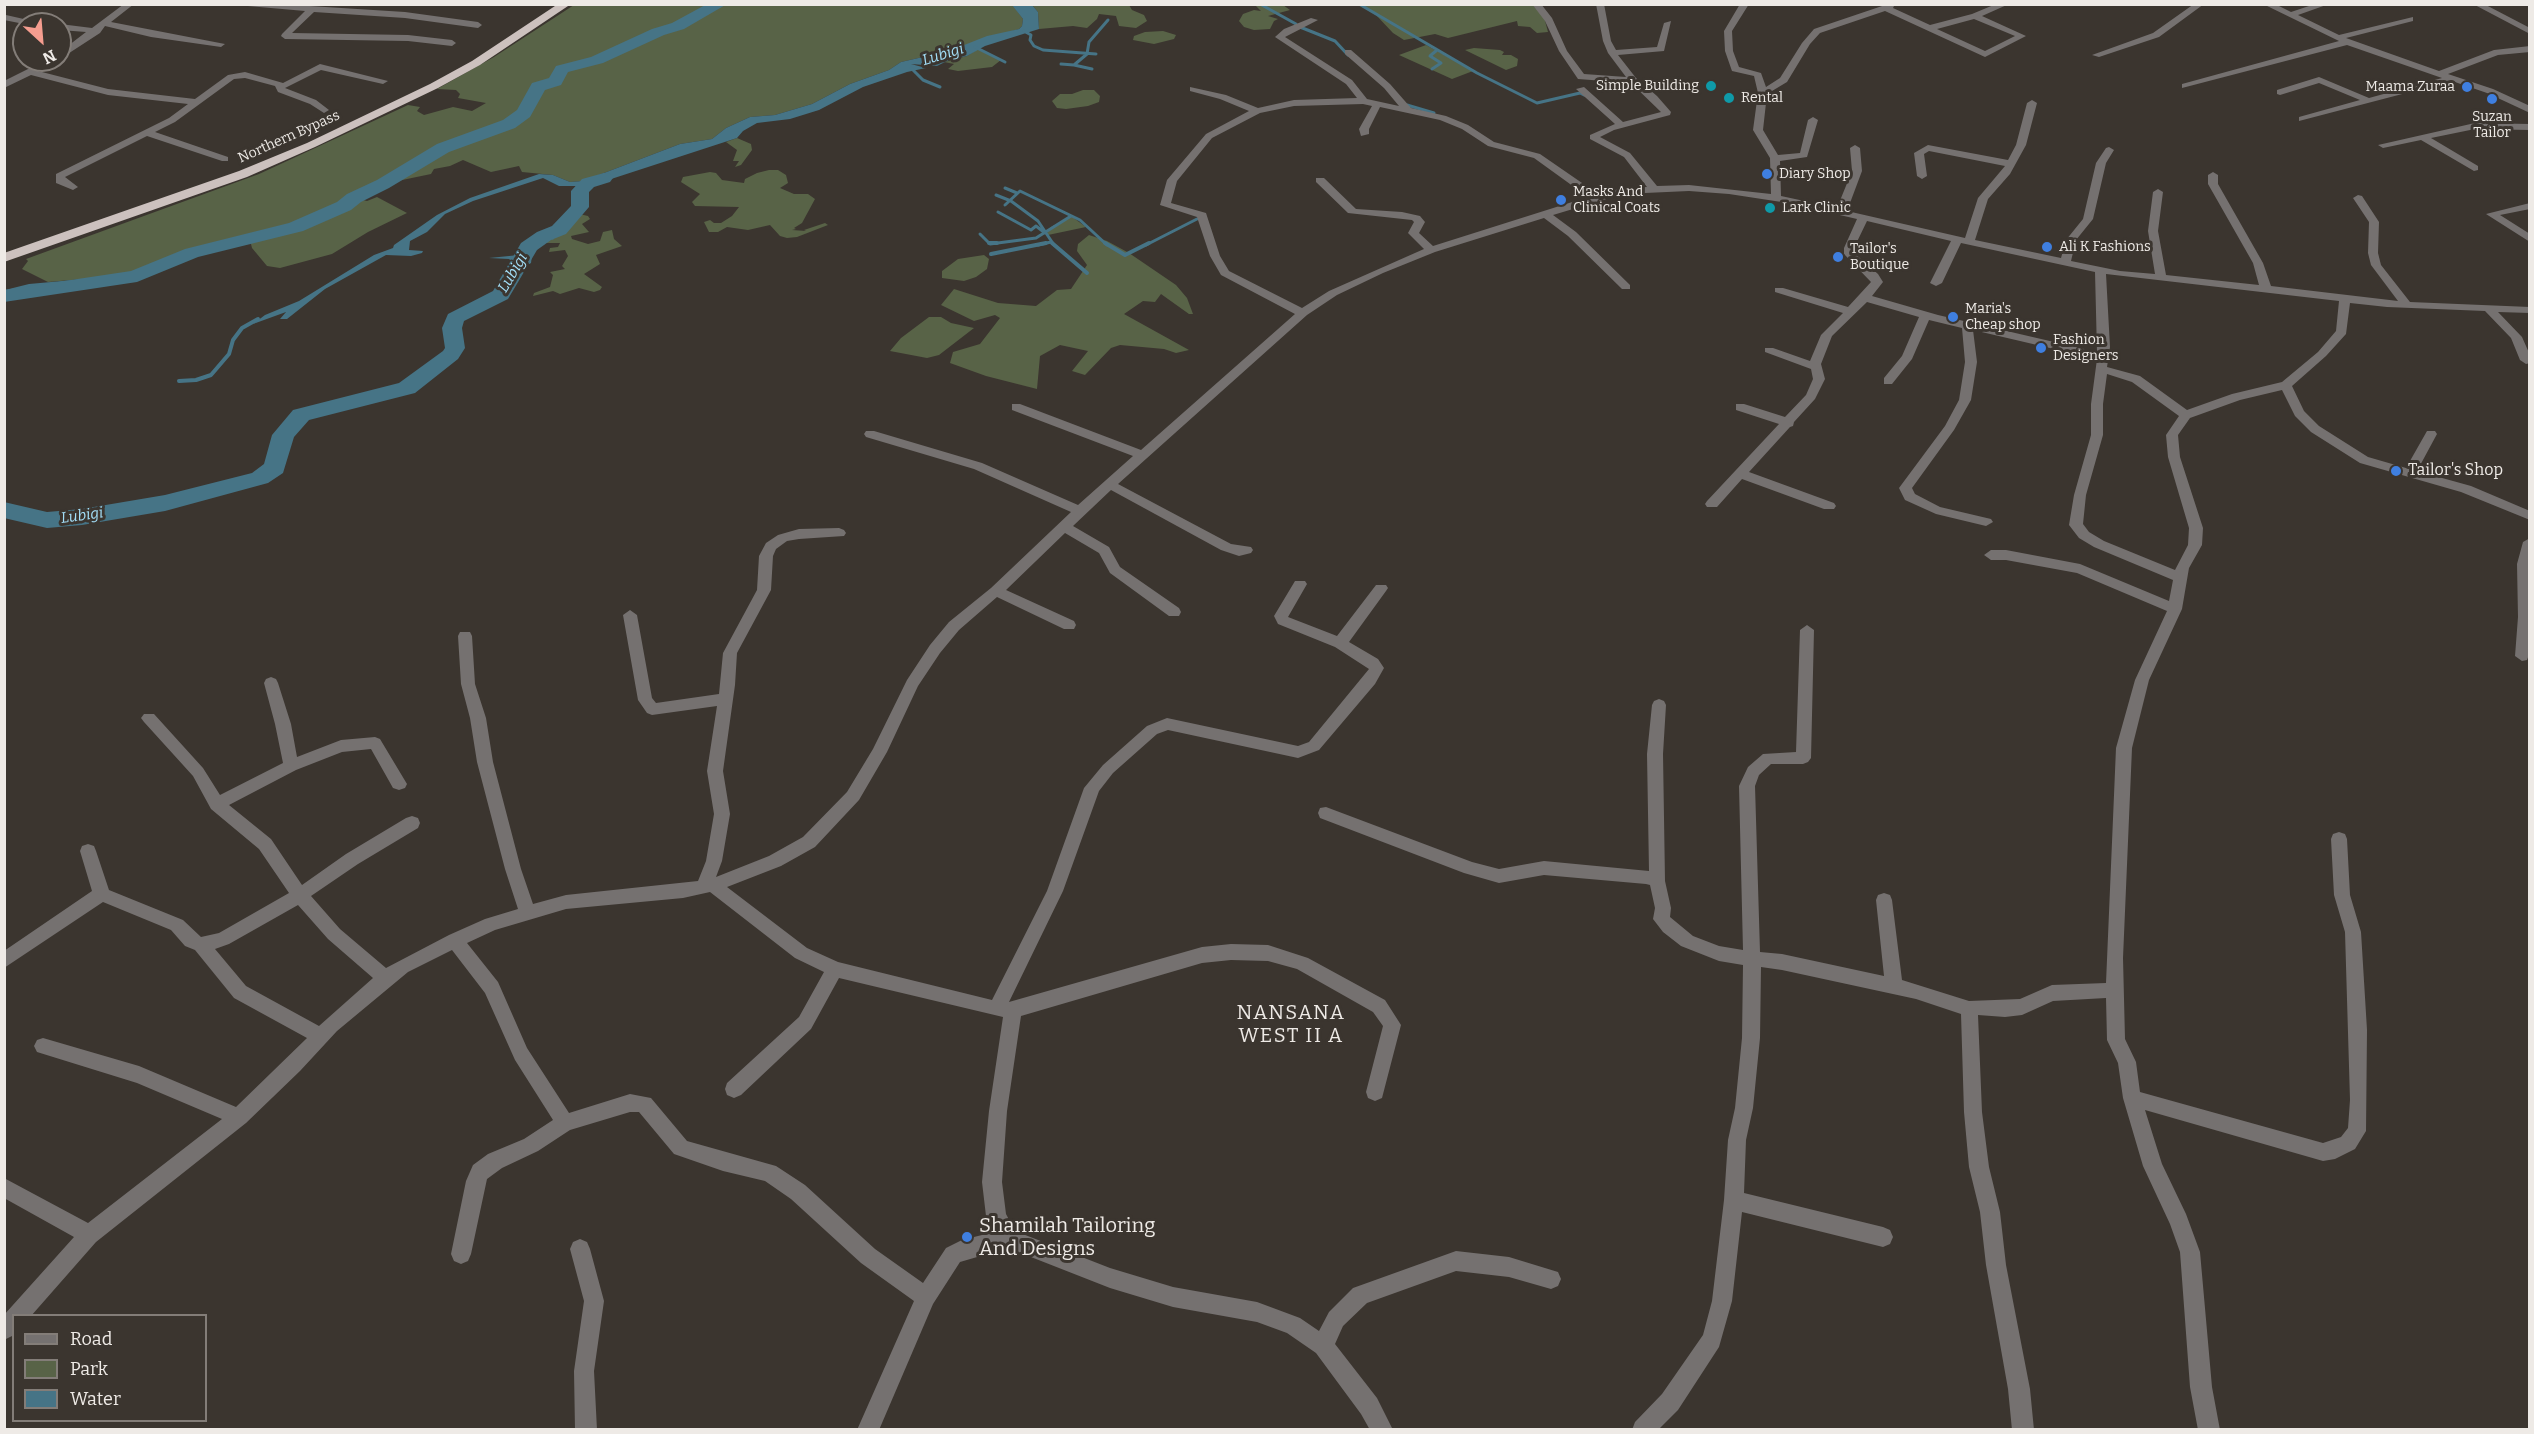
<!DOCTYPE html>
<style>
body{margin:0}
#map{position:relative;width:2534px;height:1434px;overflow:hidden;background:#3b352f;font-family:Bitter,serif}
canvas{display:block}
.frame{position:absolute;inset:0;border:6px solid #eeeae6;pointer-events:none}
.legend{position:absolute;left:12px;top:1314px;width:195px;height:108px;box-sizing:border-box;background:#3b352f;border:2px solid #837d78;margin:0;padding:8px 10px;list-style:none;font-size:18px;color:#eeeae6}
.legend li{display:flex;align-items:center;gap:12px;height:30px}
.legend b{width:30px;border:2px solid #837d78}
.north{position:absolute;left:12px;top:12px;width:60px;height:60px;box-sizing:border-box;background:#3b352f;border:2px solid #837d78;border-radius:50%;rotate:154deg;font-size:16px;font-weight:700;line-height:24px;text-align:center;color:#eeeae6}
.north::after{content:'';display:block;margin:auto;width:21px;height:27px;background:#f59d8f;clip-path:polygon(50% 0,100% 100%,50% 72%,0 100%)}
</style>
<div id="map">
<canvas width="2534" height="1434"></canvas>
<div class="frame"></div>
<ul class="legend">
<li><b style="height:8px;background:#757170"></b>Road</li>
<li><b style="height:16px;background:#586347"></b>Park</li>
<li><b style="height:16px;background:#467486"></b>Water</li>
</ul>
<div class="north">N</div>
</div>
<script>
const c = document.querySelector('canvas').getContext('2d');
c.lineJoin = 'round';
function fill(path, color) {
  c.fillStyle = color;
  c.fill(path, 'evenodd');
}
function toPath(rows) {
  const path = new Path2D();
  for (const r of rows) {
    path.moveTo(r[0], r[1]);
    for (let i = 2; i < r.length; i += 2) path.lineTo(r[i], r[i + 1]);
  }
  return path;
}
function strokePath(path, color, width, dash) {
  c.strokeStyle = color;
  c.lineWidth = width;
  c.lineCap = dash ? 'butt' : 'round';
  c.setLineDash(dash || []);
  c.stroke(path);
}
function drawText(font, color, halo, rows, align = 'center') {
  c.font = font + ' Bitter,serif';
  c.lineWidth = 6;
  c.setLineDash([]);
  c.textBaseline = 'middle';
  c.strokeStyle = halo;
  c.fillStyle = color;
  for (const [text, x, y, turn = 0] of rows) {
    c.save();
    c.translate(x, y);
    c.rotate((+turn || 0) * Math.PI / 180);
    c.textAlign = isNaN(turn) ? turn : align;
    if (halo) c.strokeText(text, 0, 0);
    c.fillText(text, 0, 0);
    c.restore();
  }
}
const green = toPath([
 [1012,4,1023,19,1022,26,1019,29,949,51,901,62,889,70,850,84,812,104,775,115,750,117,726,128,712,139,680,144,583,181,570,182,553,175,522,172,519,166,491,172,463,160,450,166,434,169,431,174,383,184,355,198,367,201,377,197,407,213,368,232,332,254,280,268,267,266,252,248,250,240,192,253,146,270,118,276,48,282,22,269,28,261,26,259,259,174,408,105,420,107,417,111,424,115,453,107,472,111,486,103,458,98,460,94,456,90,437,89,494,57,574,5],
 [1032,5,1129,5,1132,10,1144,15,1147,21,1136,28,1119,26,1116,16,1099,14,1097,19,1087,28,1073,26,1039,29,1038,12],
 [1255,5,1283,5,1290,10,1268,16,1278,19,1274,21,1270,29,1254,30,1244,27,1239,21,1243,14,1254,10,1261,11],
 [1359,5,1533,5,1544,17,1548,32,1537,33,1530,27,1518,26,1517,21,1448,38,1435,34,1404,40,1393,33,1376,15],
 [1163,31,1176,35,1174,39,1154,44,1133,40,1134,36,1145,32],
 [1426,45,1450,58,1473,71,1452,79,1399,55],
 [1474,48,1500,50,1504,52,1502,55,1511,55,1518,59,1517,66,1506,70,1465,50],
 [978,49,1001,60,992,67,958,71,948,69,954,64,944,62,967,56],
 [1083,90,1094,90,1100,96,1099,102,1088,106,1066,109,1057,108,1052,101,1060,94,1072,94],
 [737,138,751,144,752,150,741,165,735,167,739,161,733,161,737,150,726,142],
 [769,170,778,170,786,175,788,183,780,188,794,194,808,194,815,199,802,223,794,228,796,229,792,230,806,231,804,230,825,223,828,225,797,237,787,238,780,236,770,225,748,230,727,227,718,232,709,232,704,222,710,220,714,223,721,223,732,216,739,207,695,206,692,202,700,194,681,182,683,177,710,172,716,173,722,180,744,183,745,179,757,173],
 [575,213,588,216,590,219,582,224,589,232,571,236,572,239,588,244,600,241,603,232,612,230,614,239,622,246,596,255,600,264,584,274,602,287,600,290,594,292,579,288,560,294,553,291,533,296,534,293,550,287,553,275,550,272,565,269,562,266,568,256,565,250,549,252,550,248,558,247,560,243,539,243,554,237,557,234,552,233,559,230],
 [1071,216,1086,227,1048,235,1047,233,1051,227],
 [1089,235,1107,241,1129,253,1176,285,1187,298,1193,314,1189,314,1161,294,1155,302,1143,301,1124,314,1189,350,1176,353,1164,349,1120,345,1111,348,1085,375,1072,371,1088,351,1060,345,1040,356,1037,389,986,376,950,363,953,352,980,344,1000,318,995,315,974,321,941,305,954,289,998,303,1036,306,1057,290,1071,289,1087,265,1077,251,1078,244],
 [984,255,989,259,987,269,976,277,964,281,942,278,942,271,958,259],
 [929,317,941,317,951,323,974,328,939,355,927,358,890,351,901,338]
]);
const water = toPath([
 [1012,5,1032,5,1038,12,1039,29,985,46,967,56,949,60,937,66,911,64,926,68,907,72,863,87,819,110,790,119,757,123,743,131,737,138,602,182,592,187,587,194,580,198,574,195,580,186,559,186,543,178,473,201,445,214,427,232,410,241,409,250,423,251,422,253,411,256,386,255,325,289,287,319,280,319,286,312,253,324,265,315,299,301,374,255,393,248,394,245,437,215,470,198,539,174,553,175,570,182,583,181,680,144,712,139,726,128,750,117,775,115,812,104,850,84,889,70,901,62,949,51,987,36,1019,29,1022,26,1023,19],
 [552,233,557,233,553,240,550,237,533,247,531,263,514,273,515,264,509,259,489,258,519,255,535,234],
 [146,270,129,276,88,283,19,290,5,294,5,290,29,284,118,276]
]);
const streamFar1 = toPath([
 [1260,4,1296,24],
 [1359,4,1477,73,1537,103,1580,93,1584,95],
 [1300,27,1335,41,1348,55],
 [1024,31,1031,35,1030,40,1034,46,1043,50,1096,54],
 [975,47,1005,62],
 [1061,64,1074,65,1087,54,1089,42,1108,20],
 [1074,65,1092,69],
 [911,68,923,80,940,87],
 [1432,69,1441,63,1430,56,1437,50],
 [1407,105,1434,113],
 [1005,188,1017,193],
 [996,195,1011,201,1038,221,1054,245],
 [1005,205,1020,191,1080,220,1107,245],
 [998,212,1031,230,1036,226,1045,233],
 [980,234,990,244,1036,238,1071,216],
 [1038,245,1051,242],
 [1146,245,1197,219]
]);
const stream = toPath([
 [989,243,997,243],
 [1052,243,1087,273],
 [1105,243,1125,255,1149,243],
 [991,254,1046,243],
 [179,381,196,380,211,375,229,354,233,340,242,328,258,319]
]);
const river = toPath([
 [707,4,727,4,684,29,664,35,603,63,568,72,561,85,545,90,530,117,515,128,449,152,389,188,361,202,351,210,303,231,198,257,137,282,4,302,4,290,131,271,185,249,289,223,337,202,347,194,377,180,437,144,503,120,517,110,532,83,549,78,556,66,591,57,652,29,672,23,707,4],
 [604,173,610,174,613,178,610,182,594,187,589,192,589,207,566,234,551,240,537,250,508,299,464,321,462,328,465,348,458,359,415,393,309,420,294,437,283,473,268,483,165,511,82,525,47,528,4,518,4,502,47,512,82,509,165,495,252,473,264,464,272,435,293,410,399,383,443,351,445,348,442,328,448,314,493,291,521,243,537,232,552,226,571,206,571,191,582,179,604,173]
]);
const minor = toPath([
 [124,4,134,4,111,22,225,44,221,47,151,37,105,26,100,33,60,59,60,52,86,32,60,30,60,24,92,28,124,4],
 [225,4,278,4,405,12,478,22,482,25,478,28,405,18,314,12,292,33,408,35,452,40,456,43,452,46,408,41,285,39,281,36,282,34,305,11,225,4],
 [1532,4,1541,4,1552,18,1567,51,1584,74,1626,77,1608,53,1603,41,1596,4,1604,4,1611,41,1616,50,1657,47,1664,23,1671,21,1664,51,1618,55,1636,78,1657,96,1671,112,1670,115,1614,130,1600,137,1630,153,1657,186,1689,185,1771,194,1770,158,1753,130,1758,93,1754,76,1732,71,1725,51,1724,31,1740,4,1749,4,1732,31,1733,51,1739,67,1761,73,1766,87,1780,78,1802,43,1814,29,1888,4,1895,4,1893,8,1930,25,1972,14,1996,4,2009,4,1982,16,2026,36,1985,57,1885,11,1820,33,1810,44,1787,82,1767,94,1763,130,1778,155,1800,153,1808,120,1813,117,1818,120,1807,157,1780,161,1781,196,1837,208,1852,171,1850,148,1855,145,1860,148,1862,171,1847,211,1965,238,1978,198,2005,166,1929,151,1924,154,1927,176,1922,179,1917,176,1914,153,1928,145,2008,160,2016,145,2027,103,2032,100,2037,103,2026,145,2010,174,1988,199,1975,240,2061,258,2066,240,2083,219,2096,163,2106,148,2109,147,2114,150,2106,163,2093,219,2076,240,2071,261,2120,271,2155,274,2148,231,2153,192,2158,189,2163,192,2158,231,2166,275,2259,285,2253,263,2208,184,2208,175,2213,172,2218,175,2218,184,2263,263,2271,286,2398,301,2371,265,2368,253,2369,222,2353,198,2358,195,2362,196,2379,222,2378,253,2381,265,2410,302,2530,307,2530,313,2498,312,2522,337,2530,355,2530,363,2526,364,2520,360,2511,338,2485,311,2387,307,2350,303,2346,334,2326,356,2292,386,2304,411,2319,426,2368,457,2406,468,2427,431,2435,431,2437,434,2417,471,2471,486,2530,511,2530,520,2461,492,2360,463,2311,432,2295,416,2282,390,2240,400,2190,418,2178,435,2180,457,2203,528,2202,545,2189,568,2182,609,2149,680,2132,748,2123,958,2125,1039,2136,1062,2140,1092,2323,1143,2341,1137,2348,1128,2350,1100,2345,932,2334,895,2331,839,2333,834,2339,832,2345,834,2347,839,2350,895,2361,932,2367,1030,2366,1131,2355,1149,2335,1159,2323,1161,2145,1110,2162,1164,2186,1214,2200,1252,2212,1387,2220,1430,2198,1430,2190,1387,2180,1252,2170,1224,2143,1166,2123,1098,2118,1063,2107,1040,2106,998,2053,1001,2022,1015,2005,1017,1978,1015,1982,1112,1989,1167,2000,1212,2006,1265,2030,1389,2034,1430,2012,1430,2008,1389,1986,1265,1980,1212,1969,1167,1964,1112,1961,1014,1916,999,1782,970,1761,967,1760,1038,1753,1108,1746,1140,1744,1193,1883,1227,1890,1230,1893,1237,1890,1244,1883,1247,1742,1212,1732,1301,1719,1347,1678,1410,1658,1430,1632,1430,1635,1422,1662,1394,1703,1335,1712,1301,1724,1200,1728,1140,1735,1108,1742,1038,1743,965,1719,961,1681,946,1663,932,1653,919,1655,908,1650,885,1646,884,1544,875,1499,883,1464,873,1320,818,1318,813,1320,808,1326,807,1472,862,1499,869,1544,861,1649,871,1647,754,1652,705,1654,701,1659,699,1664,701,1666,705,1663,754,1665,881,1671,908,1670,917,1693,936,1719,946,1743,950,1739,786,1748,767,1763,754,1796,752,1800,630,1807,625,1814,630,1811,758,1808,762,1803,764,1771,764,1759,775,1755,786,1760,952,1782,954,1884,976,1876,900,1878,895,1884,893,1890,895,1892,900,1902,980,1969,1001,2020,999,2052,985,2106,983,2116,748,2135,680,2167,611,2077,573,2006,560,1991,560,1984,555,1991,550,2006,550,2080,564,2169,601,2173,580,2094,547,2079,538,2069,525,2074,495,2091,435,2091,404,2097,359,1973,330,1977,362,1971,400,1954,430,1912,488,1915,494,1940,507,1991,519,1993,522,1986,526,1936,514,1905,500,1899,488,1945,426,1959,400,1965,362,1962,328,1929,320,1912,359,1892,384,1884,384,1884,378,1902,356,1919,317,1867,302,1832,336,1821,364,1825,379,1815,399,1794,422,1793,426,1790,427,1749,472,1834,503,1836,506,1834,509,1824,509,1742,479,1717,507,1707,507,1705,504,1707,501,1779,424,1736,410,1736,404,1744,404,1785,417,1806,395,1813,379,1811,369,1765,352,1765,348,1773,348,1810,361,1821,335,1843,313,1775,292,1775,288,1783,288,1848,307,1871,282,1844,254,1844,248,1857,219,1788,203,1729,194,1689,191,1623,194,1553,215,1576,232,1630,285,1630,289,1622,289,1568,236,1544,218,1435,252,1383,273,1337,295,1307,315,1118,484,1231,544,1251,547,1253,550,1251,553,1239,556,1221,550,1111,490,1073,526,1109,547,1120,567,1179,608,1181,612,1179,616,1169,616,1110,573,1099,553,1065,533,1006,590,1074,621,1076,625,1074,629,1064,629,997,597,959,630,940,653,918,686,887,752,859,800,815,847,781,866,727,887,807,948,838,962,992,1000,1047,891,1084,788,1103,765,1147,726,1167,718,1298,746,1309,742,1369,669,1335,647,1278,624,1274,616,1295,581,1305,581,1307,584,1288,617,1337,636,1376,585,1386,585,1388,588,1386,591,1349,642,1378,659,1384,668,1375,684,1319,750,1298,758,1168,730,1157,734,1113,773,1099,791,1063,891,1009,1002,1202,947,1231,944,1268,945,1308,958,1385,1000,1401,1025,1382,1098,1375,1101,1368,1098,1366,1092,1383,1026,1373,1012,1297,969,1268,961,1231,960,1202,963,1021,1016,1007,1111,1002,1182,1006,1214,1015,1231,1110,1268,1173,1287,1257,1302,1300,1318,1319,1331,1329,1312,1353,1288,1456,1251,1509,1257,1558,1272,1561,1279,1558,1286,1551,1289,1509,1277,1456,1271,1367,1303,1343,1326,1335,1344,1377,1398,1393,1430,1370,1430,1361,1414,1316,1353,1287,1333,1257,1322,1173,1307,1110,1288,1008,1248,960,1262,933,1304,879,1430,857,1430,914,1301,861,1263,791,1199,765,1181,723,1171,674,1154,639,1112,630,1112,570,1130,538,1151,502,1168,487,1179,471,1254,468,1261,461,1264,454,1261,451,1254,466,1181,473,1165,488,1154,524,1139,553,1120,515,1060,485,993,452,950,408,972,337,1031,300,1071,246,1123,96,1242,31,1316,14,1316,14,1335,4,1340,4,1315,74,1237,4,1198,4,1178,88,1223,222,1119,137,1083,37,1052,34,1046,37,1040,43,1038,139,1066,236,1107,307,1038,234,998,195,950,185,946,171,930,103,902,4,968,4,951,92,891,80,851,82,846,88,844,94,846,96,851,109,890,183,920,201,937,219,933,289,893,259,849,211,809,193,776,144,722,141,718,144,714,154,714,203,768,220,795,283,763,275,724,264,683,266,679,271,677,276,679,278,683,291,724,297,757,341,740,375,737,380,739,407,784,405,788,399,790,393,788,371,749,342,752,296,770,229,805,271,839,302,885,346,854,406,818,412,816,418,818,420,823,418,828,358,864,311,896,340,929,386,968,449,935,485,919,518,909,505,869,477,762,470,718,461,684,458,636,460,632,470,632,472,636,475,684,486,718,493,762,521,869,533,904,566,895,698,881,706,861,714,814,707,771,717,706,652,715,647,713,638,700,623,615,630,610,637,615,652,698,656,703,719,694,723,653,757,590,759,556,766,543,778,535,799,529,839,528,844,530,846,533,844,536,799,539,787,541,776,549,773,556,771,590,737,653,735,685,723,771,730,814,722,861,716,877,769,856,803,837,847,792,873,749,907,680,930,645,949,622,991,588,1071,512,974,469,866,437,864,434,866,431,874,431,982,463,1078,505,1133,456,1012,410,1012,404,1020,404,1141,450,1295,314,1221,275,1210,256,1197,217,1160,205,1167,180,1206,134,1249,111,1220,99,1190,91,1190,87,1226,95,1258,108,1294,100,1357,98,1346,84,1275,37,1284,29,1311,18,1318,20,1285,37,1352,80,1367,99,1399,106,1384,88,1345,54,1345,50,1351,50,1390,84,1411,108,1446,116,1468,125,1494,142,1540,154,1598,194,1623,188,1647,187,1624,157,1590,139,1590,135,1615,124,1576,89,1584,87,1623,122,1661,112,1631,83,1578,79,1559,51,1545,21,1532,4],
 [1974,19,2015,36,1985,51,1937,29,1974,19],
 [1363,104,1372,106,1359,129,1361,136,1369,134,1369,129,1380,107,1440,120,1462,129,1488,146,1534,158,1588,197,1433,246,1419,233,1425,222,1420,216,1402,212,1356,209,1324,178,1316,178,1316,182,1348,213,1412,220,1414,222,1408,233,1424,249,1329,291,1302,308,1229,271,1220,256,1206,213,1171,203,1177,181,1212,138,1260,113,1294,106,1363,104],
 [1867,221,1951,241,1930,283,1936,286,1942,283,1961,243,2095,272,2097,352,1938,315,1872,296,1883,282,1878,274,1854,253,1854,248,1867,221],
 [2106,274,2339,301,2336,331,2318,352,2282,382,2232,394,2187,410,2140,376,2107,367,2110,347,2106,274],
 [2107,374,2132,382,2179,416,2166,435,2168,457,2189,528,2188,545,2175,570,2104,541,2089,532,2083,524,2086,495,2103,435,2103,404,2107,374],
 [710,892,795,958,824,972,799,1017,727,1083,725,1089,727,1095,734,1098,741,1095,811,1029,839,978,1003,1017,989,1111,982,1182,986,1216,994,1232,962,1240,946,1248,923,1283,875,1249,805,1185,776,1166,687,1141,651,1098,630,1094,569,1113,527,1048,498,982,467,943,495,930,566,909,683,898,710,892],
 [298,905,328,939,373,978,319,1026,246,986,215,949,229,944,298,905],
 [2194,4,2204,4,2159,37,2099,57,2092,55,2153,33,2194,4],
 [2263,4,2275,4,2291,12,2315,4,2329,4,2298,15,2339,35,2413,17,2413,21,2346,38,2439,71,2494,50,2530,46,2530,52,2498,55,2448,74,2493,89,2530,106,2530,113,2487,93,2452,81,2299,121,2299,117,2360,100,2319,83,2280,95,2277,94,2277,90,2319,77,2369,98,2442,78,2347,45,2182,88,2182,84,2339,41,2263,4],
 [2473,4,2484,4,2530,28,2530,34,2473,4],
 [6,15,37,22,38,24,24,24,4,20,6,15],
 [46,60,57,60,38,71,108,89,195,99,228,75,245,72,283,83,320,64,388,81,383,84,321,70,285,88,316,100,329,110,324,113,310,104,278,92,275,86,245,78,234,79,175,122,155,132,228,157,228,161,222,161,147,136,65,177,78,187,73,190,56,183,56,174,169,118,188,104,108,95,31,75,4,88,4,81,46,60],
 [2475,123,2530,124,2530,130,2475,129,2431,138,2478,166,2478,170,2474,171,2421,140,2383,148,2378,145,2475,123],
 [2530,203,2530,209,2500,215,2530,234,2530,242,2486,214,2530,203],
 [2530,538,2530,652,2527,660,2522,661,2515,656,2518,617,2517,564,2523,542,2530,538],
 [580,1239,587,1242,590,1249,604,1301,594,1371,597,1430,575,1430,574,1371,584,1301,570,1249,573,1242,580,1239]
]);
const highway = toPath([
 [558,4,571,4,480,65,438,88,315,147,247,177,4,262,4,253,239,171,307,143,430,84,472,61,558,4]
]);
const markers = [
 [1711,86,6,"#0f9aa8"],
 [2467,87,6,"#3f7fe0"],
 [1729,98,6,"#0f9aa8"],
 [2492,99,6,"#3f7fe0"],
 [1767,174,6,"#3f7fe0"],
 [1561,200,6,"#3f7fe0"],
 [1770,208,6,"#0f9aa8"],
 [2047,247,6,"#3f7fe0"],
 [1838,257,6,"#3f7fe0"],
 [1953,317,6,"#3f7fe0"],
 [2041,348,6,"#3f7fe0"],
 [2396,471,6,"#3f7fe0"],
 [967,1237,6,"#3f7fe0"]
];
const farPoinames = [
 ["Simple Building",1699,86,"right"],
 ["Maama Zuraa",2455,87,"right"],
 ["Rental",1741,98],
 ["Suzan",2492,117,"center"],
 ["Tailor",2492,133,"center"],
 ["Diary Shop",1779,174],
 ["Masks And",1573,192],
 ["Clinical Coats",1573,208],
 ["Lark Clinic",1782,208],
 ["Ali K Fashions",2059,247],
 ["Tailor's",1850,249],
 ["Boutique",1850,265],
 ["Maria's",1965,309],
 ["Cheap shop",1965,325],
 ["Fashion",2053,340],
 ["Designers",2053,356]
];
const farStreetnames = [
 ["Northern Bypass",289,137,-24]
];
const farWaternames = [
 ["Lubigi",943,55,-17],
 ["Lubigi",513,273,-59],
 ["Lubigi",82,516,-8]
];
const poiNames = [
 ["Tailor's Shop",2408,471]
];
const quarterNames = [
 ["NANSANA",1291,1013],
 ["WEST II A",1291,1036]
];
const nearPoinames = [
 ["Shamilah Tailoring",979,1226],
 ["And Designs",979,1249]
];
fill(green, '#586347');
fill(water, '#467486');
strokePath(streamFar1, '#467486', 3);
strokePath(stream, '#467486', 4);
fill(river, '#467486');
fill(minor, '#757170');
fill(highway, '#ccc1be');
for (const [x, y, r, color] of markers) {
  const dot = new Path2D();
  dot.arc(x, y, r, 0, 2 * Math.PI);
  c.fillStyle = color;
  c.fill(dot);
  strokePath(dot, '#3b352f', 2);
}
drawText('14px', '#eeeae6', '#3b352f', farPoinames, 'left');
drawText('14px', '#eeeae6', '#3b352f', farStreetnames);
drawText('italic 15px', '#a4e0fa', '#3b352f', farWaternames);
drawText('16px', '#eeeae6', '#3b352f', poiNames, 'left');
c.letterSpacing = '1.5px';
drawText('20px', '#eeeae6', '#3b352f', quarterNames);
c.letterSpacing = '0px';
drawText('20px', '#eeeae6', '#3b352f', nearPoinames, 'left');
</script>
